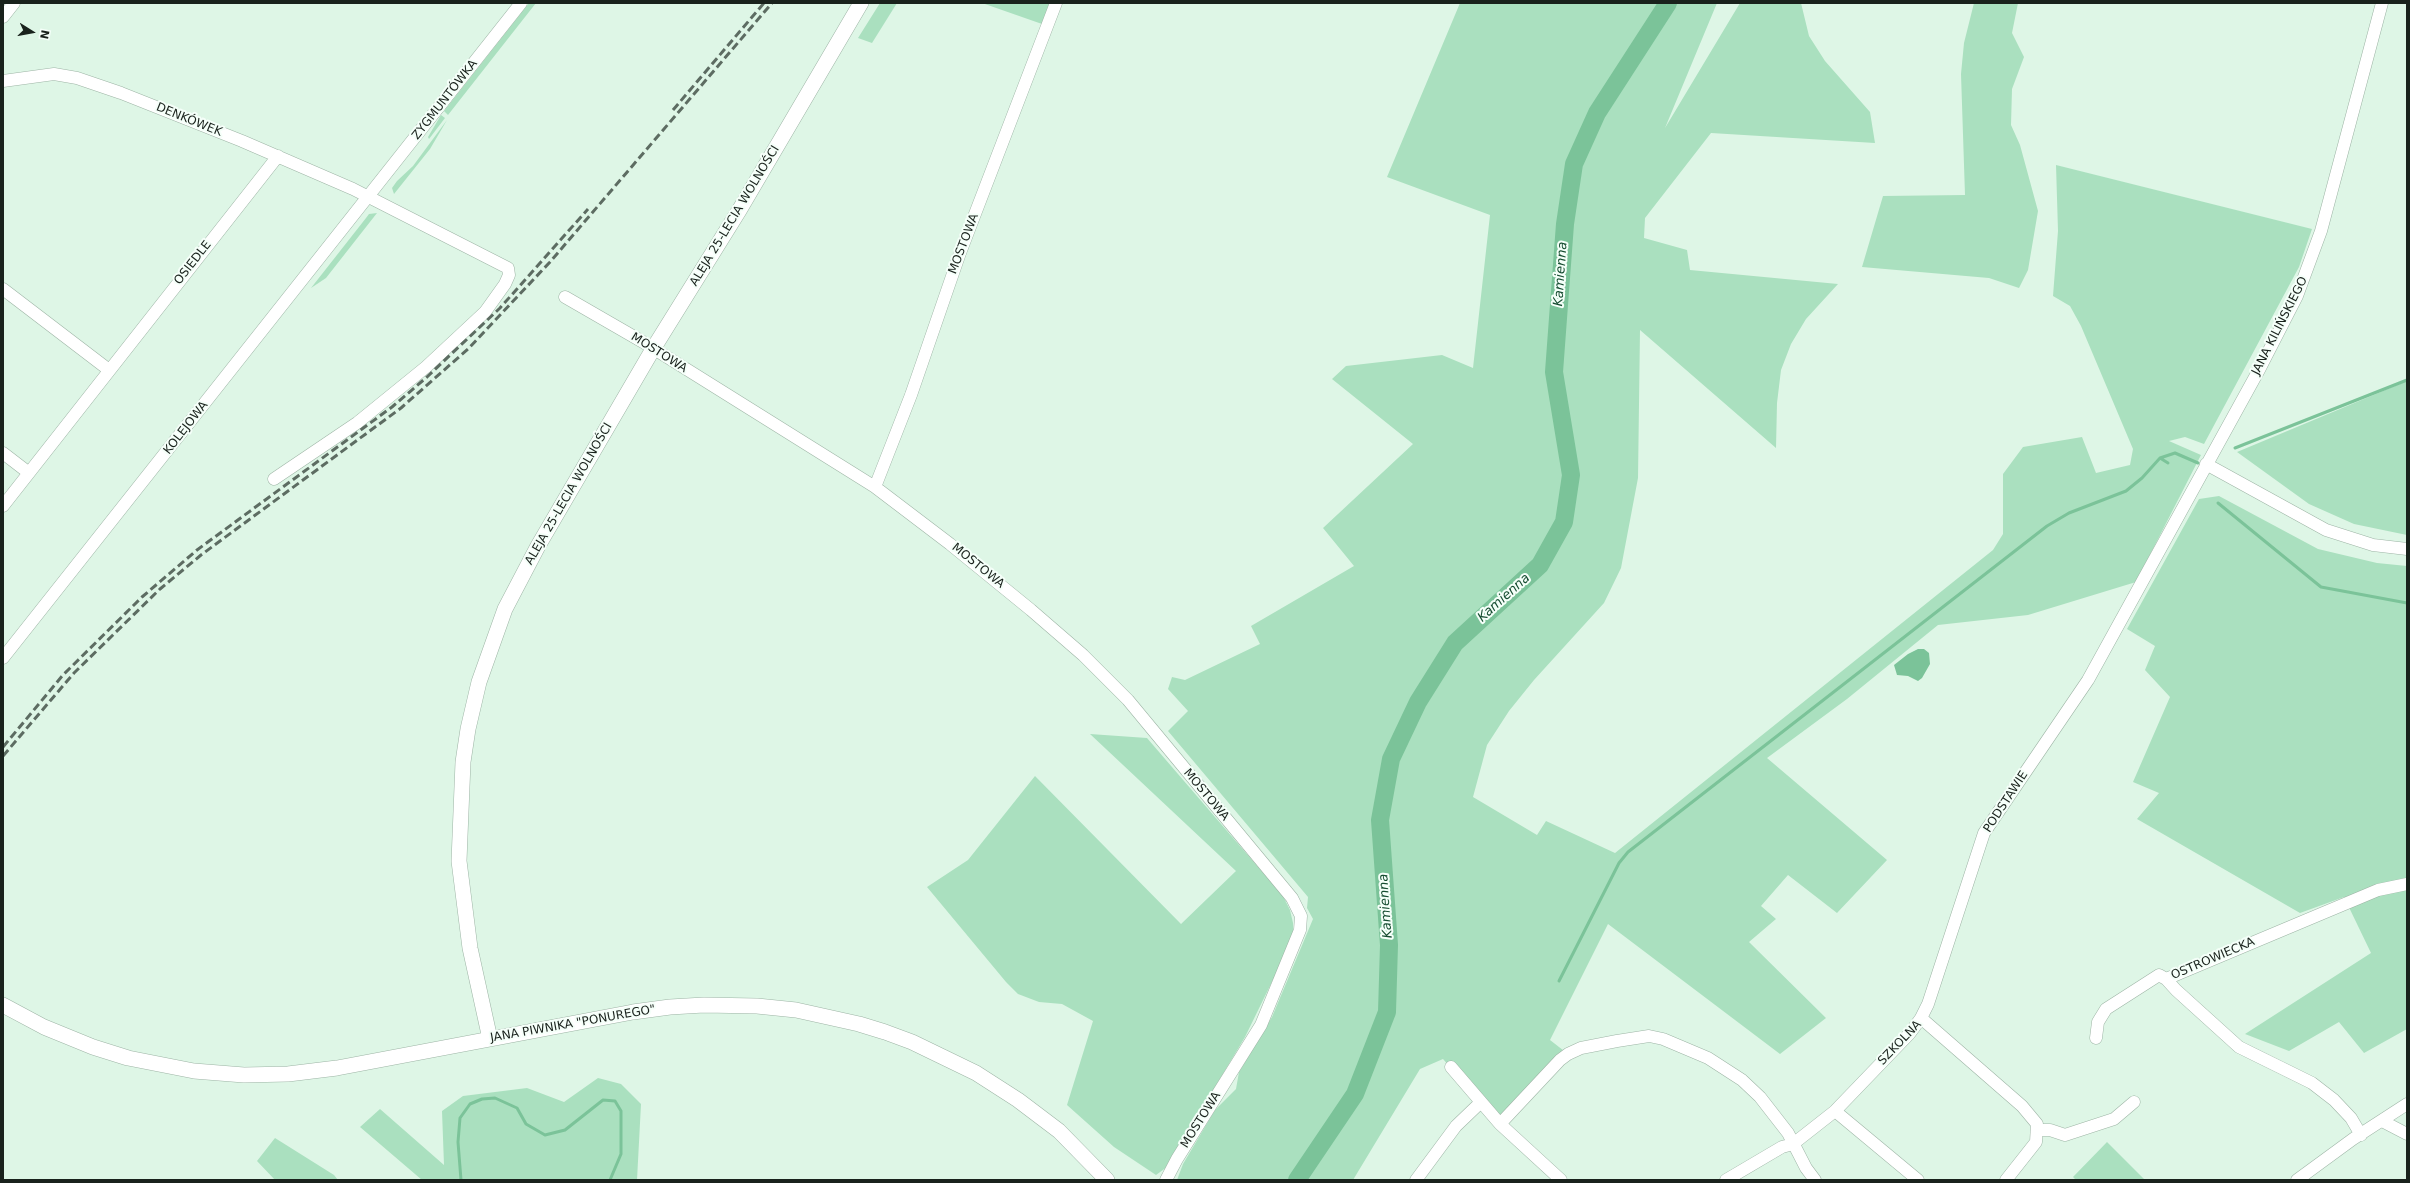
<!DOCTYPE html>
<meta charset="utf-8">
<style>
body{margin:0}
#map{position:relative;width:2410px;height:1183px;overflow:hidden;background:#def6e6;font-family:"DejaVu Sans",sans-serif}
canvas{display:block}
.frame{position:absolute;inset:0;border:4px solid #19221c;pointer-events:none}
.north{position:absolute;left:12px;top:12px;width:40px;height:40px;-webkit-text-stroke:3px #f5fff9;paint-order:stroke;rotate:101deg;font-size:11px;font-weight:700;line-height:16px;text-align:center;color:#19221c}
.north::after{content:'';display:block;margin:auto;width:14px;height:18px;background:#19221c;clip-path:polygon(50% 0,100% 100%,50% 72%,0 100%)}
</style>
<div id="map">
<canvas width="2410" height="1183"></canvas>
<div class="frame"></div>
<div class="north">N</div>
</div>
<script>
const c = document.querySelector('canvas').getContext('2d');
c.lineJoin = 'round';
function fill(path, color) {
  c.fillStyle = color;
  c.fill(path, 'evenodd');
}
function toPath(rows) {
  const path = new Path2D();
  for (const r of rows) {
    path.moveTo(r[0], r[1]);
    for (let i = 2; i < r.length; i += 2) path.lineTo(r[i], r[i + 1]);
  }
  return path;
}
function strokePath(path, color, width, dash) {
  c.strokeStyle = color;
  c.lineWidth = width;
  c.lineCap = dash ? 'butt' : 'round';
  c.setLineDash(dash || []);
  c.stroke(path);
}
function drawText(font, color, halo, rows, align = 'center') {
  c.font = font + ' "DejaVu Sans",sans-serif';
  c.lineWidth = 4;
  c.setLineDash([]);
  c.textBaseline = 'middle';
  c.strokeStyle = halo;
  c.fillStyle = color;
  for (const [text, x, y, turn = 0] of rows) {
    c.save();
    c.translate(x, y);
    c.rotate((+turn || 0) * Math.PI / 180);
    c.textAlign = isNaN(turn) ? turn : align;
    if (halo) c.strokeText(text, 0, 0);
    c.fillText(text, 0, 0);
    c.restore();
  }
}
const green = toPath([
 [529,3,536,3,448,115,444,111],
 [880,3,897,3,872,43,858,38],
 [982,3,1050,3,1042,24],
 [1460,3,1717,3,1665,128,1740,3,1801,3,1809,36,1825,61,1870,112,1875,143,1711,133,1645,218,1644,238,1687,250,1690,270,1838,284,1806,319,1791,344,1781,370,1777,403,1776,448,1640,330,1638,478,1621,568,1604,603,1534,680,1509,711,1487,745,1473,797,1537,835,1546,821,1615,853,1993,550,2003,534,2003,474,2023,447,2082,437,2096,473,2130,465,2133,449,2081,326,2070,306,2053,296,2058,231,2056,165,2312,229,2299,267,2204,444,2185,437,2169,441,2201,455,2136,582,2028,615,1938,625,1847,699,1767,758,1887,860,1837,913,1788,875,1761,906,1776,919,1749,942,1826,1018,1780,1054,1608,924,1550,1040,1568,1054,1500,1124,1443,1059,1420,1069,1353,1180,1177,1180,1183,1164,1215,1110,1236,1089,1239,1072,1272,1017,1313,919,1307,908,1308,897,1168,731,1188,711,1168,689,1172,677,1185,680,1260,644,1251,626,1354,566,1323,528,1413,444,1332,379,1346,366,1442,355,1473,368,1490,215,1387,177],
 [1974,3,2018,3,2012,33,2024,57,2012,89,2011,125,2020,145,2038,211,2028,270,2019,288,1989,278,1862,267,1883,196,1965,195,1961,74,1964,43],
 [441,115,445,118,429,139,428,137],
 [447,120,430,149,394,194,392,188,397,181,413,166],
 [377,213,326,278,311,288,366,218,369,214],
 [2407,381,2407,535,2354,524,2309,504,2237,452],
 [2219,496,2318,549,2377,563,2407,566,2407,1029,2364,1053,2339,1022,2289,1051,2245,1034,2371,953,2344,897,2300,913,2137,819,2159,793,2133,782,2170,697,2145,670,2155,646,2127,629,2199,499],
 [1090,734,1147,738,1283,896,1290,910,1293,923,1293,935,1288,949,1245,1037,1167,1167,1156,1175,1114,1147,1067,1105,1093,1021,1062,1004,1039,1002,1018,994,1006,982,927,887,968,860,1035,776,1181,924,1236,871],
 [598,1078,621,1084,641,1104,637,1180,422,1180,360,1127,380,1109,444,1165,442,1111,463,1096,527,1088,564,1102],
 [275,1138,334,1175,338,1180,275,1180,257,1161],
 [2107,1142,2145,1180,2076,1180,2073,1177]
]);
const water = toPath([
 [1918,649,1924,649,1929,653,1930,664,1922,678,1918,681,1908,676,1897,675,1894,665,1908,654]
]);
const stream = toPath([
 [2235,448,2407,380],
 [2160,458,2175,453,2198,463],
 [2218,503,2321,587,2407,603],
 [1559,981,1619,863,1628,852,2047,526,2069,513,2126,491,2142,478,2160,458,2168,463],
 [461,1180,458,1142,460,1118,470,1104,482,1099,495,1098,517,1108,526,1124,545,1135,565,1130,603,1100,615,1101,621,1111,621,1154,610,1180]
]);
const river = toPath([
 [1297,1180,1355,1094,1387,1012,1389,945,1380,820,1391,759,1418,702,1455,643,1540,565,1564,522,1571,475,1554,372,1565,224,1574,164,1597,113,1668,3]
]);
const minor = toPath([
 [3,17,14,3],
 [3,81,54,74,77,78,121,93,242,141,353,189,508,268,509,275,505,284,485,312,426,367,357,423,274,479],
 [3,289,109,370],
 [565,297,643,342,875,487,950,544,1031,610,1083,655,1128,700,1292,898,1301,916,1300,930,1261,1025,1177,1159,1166,1180],
 [3,453,29,473],
 [2206,464,2326,530,2373,545,2407,549],
 [875,487,911,395,960,253,1056,3],
 [3,506,278,156],
 [3,658,521,3],
 [2166,979,2378,890,2407,884],
 [1921,1018,2022,1106,2037,1124,2036,1142,2006,1180],
 [2096,1038,2098,1022,2106,1009,2159,975,2166,979,2176,990,2239,1047,2312,1083,2334,1100,2351,1118,2361,1135],
 [1451,1067,1500,1124,1561,1180],
 [1835,1111,1918,1180],
 [2382,1121,2407,1134],
 [1500,1124,1560,1060,1568,1054,1581,1048,1617,1041,1649,1036,1663,1039,1708,1058,1742,1080,1760,1097,1788,1133,1806,1168,1815,1180],
 [2038,1130,2050,1130,2065,1135,2114,1119,2134,1102],
 [1416,1180,1456,1126,1480,1103],
 [1726,1180,1782,1147,1793,1144,1835,1111,1910,1033,1921,1018,1928,1004,1984,833,2088,680,2260,368,2297,296,2321,231,2382,3],
 [2297,1180,2353,1139,2407,1104]
]);
const major = toPath([
 [3,1005,44,1027,93,1047,128,1058,194,1071,244,1075,288,1074,337,1068,633,1012,670,1007,704,1005,757,1006,796,1010,859,1024,885,1032,912,1042,976,1073,1018,1100,1059,1131,1107,1180],
 [490,1039,470,948,459,861,463,762,468,729,479,682,505,609,538,546,653,349,740,209,861,3]
]);
const rail = toPath([
 [673,110,764,3],
 [3,747,63,675,142,597,197,550,392,407,427,377,500,308,588,209],
 [3,756,74,673,160,589,201,555,401,408,468,349,550,262,772,3]
]);
const streetNames = [
 ["ZYGMUNTÓWKA",445,100,-52],
 ["DENKÓWEK",189,120,22],
 ["ALEJA 25-LECIA WOLNOŚCI",735,216,-59],
 ["MOSTOWA",964,244,-69],
 ["OSIEDLE",193,263,-52],
 ["JANA KILIŃSKIEGO",2280,326,-63],
 ["MOSTOWA",659,353,32],
 ["KOLEJOWA",186,428,-52],
 ["ALEJA 25-LECIA WOLNOŚCI",569,494,-60],
 ["MOSTOWA",978,566,39],
 ["MOSTOWA",1206,795,50],
 ["PODSTAWIE",2006,802,-57],
 ["OSTROWIECKA",2213,959,-23],
 ["JANA PIWNIKA \"PONUREGO\"",573,1024,-10],
 ["SZKOLNA",1900,1043,-46],
 ["MOSTOWA",1201,1120,-58]
];
const waterNames = [
 ["Kamienna",1561,274,-86],
 ["Kamienna",1504,598,-42],
 ["Kamienna",1386,906,-94]
];
fill(green, '#aae0bf');
fill(water, '#7bc399');
strokePath(stream, '#7bc399', 3);
strokePath(river, '#7bc399', 18);
strokePath(minor, '#9db4a5', 13);
strokePath(major, '#9db4a5', 16);
strokePath(minor, '#fff', 12);
strokePath(major, '#fff', 15);
strokePath(rail, '#5d6c62', 3, [8, 4]);
drawText('12px', '#19221c', '#f5fff9', streetNames);
drawText('italic 13px', '#164d31', '#f5fff9', waterNames);
</script>
